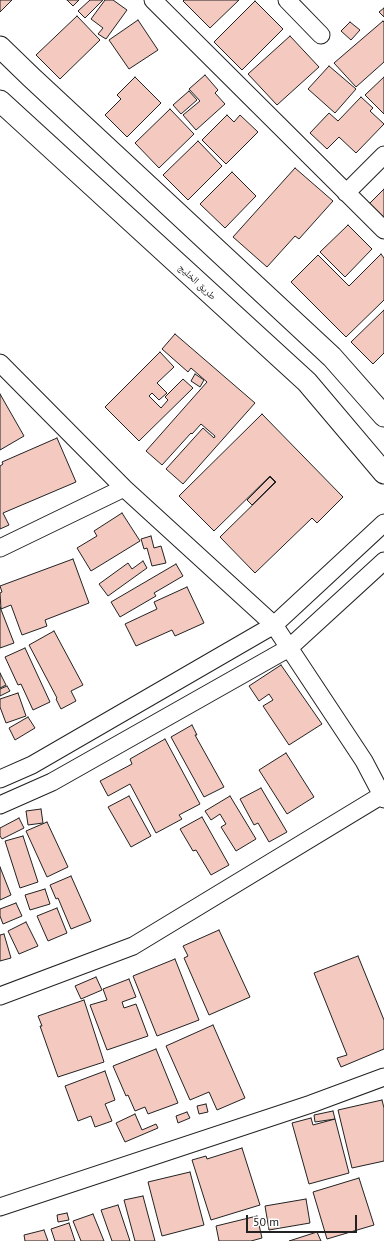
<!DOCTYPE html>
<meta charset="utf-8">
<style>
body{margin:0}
#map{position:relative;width:384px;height:1241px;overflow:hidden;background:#fff;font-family:"PT Sans",sans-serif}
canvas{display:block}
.scale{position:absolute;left:246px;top:1215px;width:111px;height:18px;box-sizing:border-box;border:2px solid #222;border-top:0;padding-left:5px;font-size:12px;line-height:14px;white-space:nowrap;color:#222;-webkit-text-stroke:3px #fff;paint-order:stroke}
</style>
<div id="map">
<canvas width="384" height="1241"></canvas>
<div class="scale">50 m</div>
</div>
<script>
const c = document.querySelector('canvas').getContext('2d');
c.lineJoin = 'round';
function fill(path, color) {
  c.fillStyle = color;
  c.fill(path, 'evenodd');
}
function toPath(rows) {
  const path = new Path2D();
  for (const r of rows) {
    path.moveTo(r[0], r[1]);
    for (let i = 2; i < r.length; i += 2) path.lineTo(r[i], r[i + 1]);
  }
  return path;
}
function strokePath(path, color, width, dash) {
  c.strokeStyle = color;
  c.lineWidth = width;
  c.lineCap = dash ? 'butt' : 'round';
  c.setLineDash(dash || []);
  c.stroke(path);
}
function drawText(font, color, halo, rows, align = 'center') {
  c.font = font + ' "PT Sans","Noto Naskh Arabic",sans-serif';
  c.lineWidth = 3;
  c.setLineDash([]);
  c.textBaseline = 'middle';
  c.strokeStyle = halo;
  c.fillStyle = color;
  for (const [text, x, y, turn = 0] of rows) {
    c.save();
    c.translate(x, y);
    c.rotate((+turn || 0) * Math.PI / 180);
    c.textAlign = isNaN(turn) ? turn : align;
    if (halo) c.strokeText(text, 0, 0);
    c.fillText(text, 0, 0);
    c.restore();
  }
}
const building = toPath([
 [0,0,12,0,0,12,0,0],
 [67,0,79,0,73,6,67,0],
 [90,0,103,0,85,18,78,11,90,0],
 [105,0,113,0,127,10,106,39,98,34,103,28,91,19,105,0],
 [184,0,239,0,210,28,183,1,184,0],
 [255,1,283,29,242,70,214,42,255,1],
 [384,8,384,17,379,12,384,8],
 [77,16,100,40,60,79,36,55,77,16],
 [138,20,158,50,129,69,109,40,138,20],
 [383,21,384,22,384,62,356,87,334,63,383,21],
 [350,22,360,30,351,40,341,31,350,22],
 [290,36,319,67,277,105,248,74,290,36],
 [329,66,356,89,335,113,308,89,329,66],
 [205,75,218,90,215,93,225,104,196,130,183,115,200,101,189,89,205,75],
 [135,77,161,103,127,137,105,115,121,99,117,95,135,77],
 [384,77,384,114,365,95,384,77],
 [189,91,197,100,181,114,173,105,189,91],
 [361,97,373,108,370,111,384,124,356,153,339,137,327,149,310,133,329,113,338,121,361,97],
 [170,109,194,134,159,168,135,143,170,109],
 [227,115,234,122,240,115,258,132,226,164,202,140,227,115],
 [198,141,222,166,188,200,163,175,198,141],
 [295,168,333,201,299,239,295,236,267,267,233,237,295,168],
 [232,172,256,196,225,228,200,204,232,172],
 [384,189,384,228,364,209,384,189],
 [348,225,372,249,345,277,320,252,348,225],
 [381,254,384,258,384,300,346,337,291,282,318,255,349,286,381,254],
 [384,310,384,353,373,364,351,342,384,310],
 [175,334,255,403,183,484,166,469,203,428,214,438,215,436,201,424,192,434,191,433,162,465,146,451,207,382,191,368,188,372,162,349,175,334],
 [160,352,174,367,157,383,167,393,159,400,152,393,149,396,161,408,168,400,165,397,183,379,193,388,139,441,105,407,160,352],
 [195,374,204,380,200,387,191,381,195,374],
 [0,394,24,436,0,450,0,394],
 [262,414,343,497,317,523,312,518,255,573,220,537,276,482,270,476,214,531,179,496,262,414],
 [57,438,76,482,3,513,9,525,0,529,0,466,3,464,2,462,57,438],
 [270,477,275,482,252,505,247,500,270,477],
 [122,513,140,541,91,571,77,548,97,536,94,531,122,513],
 [151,536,154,548,161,546,166,563,152,566,147,548,144,549,141,539,151,536],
 [73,559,89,603,45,620,47,626,22,635,11,605,1,609,0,593,2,592,0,586,73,559],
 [143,561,147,568,108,596,99,584,128,563,132,569,143,561],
 [176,564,183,576,154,593,156,596,120,617,111,602,176,564],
 [187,587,204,623,175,636,172,630,136,646,125,624,157,609,154,602,187,587],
 [0,607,14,643,0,648,0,607],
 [54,631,83,685,71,691,76,701,61,709,56,699,57,698,29,645,54,631],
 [25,648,50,702,33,710,21,684,18,685,5,657,25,648],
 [281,665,322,724,289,745,263,706,273,700,269,694,259,701,249,686,281,665],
 [0,673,6,685,0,688,0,673],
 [7,686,10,691,0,696,0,689,7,686],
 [18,693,26,716,6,723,0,707,0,699,18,693],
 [28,717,35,728,15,740,9,728,28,717],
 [192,725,197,735,195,735,224,787,204,797,171,737,192,725],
 [165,739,200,804,179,815,182,819,156,833,130,784,108,796,100,781,132,764,130,759,165,739],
 [286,753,314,797,287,814,259,770,286,753],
 [261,788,287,832,269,842,258,823,254,825,240,799,261,788],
 [129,796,151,836,131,847,108,807,129,796],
 [230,796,256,839,236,851,221,827,226,824,220,814,211,820,205,811,230,796],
 [41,809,43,823,28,825,26,811,41,809],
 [202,817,229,865,211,875,196,850,193,851,180,829,202,817],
 [19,818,24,828,2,839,0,836,0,828,19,818],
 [47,822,68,867,47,877,26,831,47,822],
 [23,836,38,882,20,888,5,841,23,836],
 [0,867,11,895,0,900,0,867],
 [71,876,91,921,71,929,58,898,56,899,50,885,71,876],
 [45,889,50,904,30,910,25,895,45,889],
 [16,903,22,916,3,924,0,916,0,909,16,903],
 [57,908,67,933,48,941,37,916,57,908],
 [26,922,38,946,19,954,8,931,26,922],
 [219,930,250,997,209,1015,184,958,188,956,183,946,219,930],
 [4,934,11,958,0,961,0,935,4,934],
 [358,956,384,1020,384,1049,341,1067,337,1058,347,1055,314,973,358,956],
 [175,959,199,1020,157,1036,133,976,175,959],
 [96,977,102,990,81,999,75,986,96,977],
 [129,979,136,997,122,1002,124,1008,136,1004,148,1036,107,1050,90,1005,107,1000,103,989,129,979],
 [84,1000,104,1062,58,1077,40,1026,42,1026,38,1016,84,1000],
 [213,1025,245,1098,217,1110,209,1092,190,1100,166,1046,213,1025],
 [156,1049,178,1103,148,1114,145,1107,135,1111,128,1095,126,1096,113,1066,156,1049],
 [105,1071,115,1100,105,1104,112,1121,95,1127,91,1116,78,1121,65,1086,105,1071],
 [382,1100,384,1108,384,1161,352,1168,338,1110,382,1100],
 [206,1104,208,1112,199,1114,197,1106,206,1104],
 [333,1111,335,1119,315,1122,314,1115,333,1111],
 [187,1112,190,1118,178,1123,176,1116,187,1112],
 [135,1114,142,1130,156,1124,158,1128,125,1142,116,1123,135,1114],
 [311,1118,313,1125,335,1119,349,1173,309,1184,292,1123,311,1118],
 [242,1148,260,1205,211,1220,192,1160,206,1156,207,1159,242,1148],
 [190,1172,204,1225,162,1236,148,1182,190,1172],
 [359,1178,374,1225,327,1239,313,1192,359,1178],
 [143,1196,155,1241,135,1241,124,1200,143,1196],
 [306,1199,310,1223,269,1230,265,1206,306,1199],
 [118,1205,130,1241,112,1241,101,1210,118,1205],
 [67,1213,69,1220,58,1222,57,1215,67,1213],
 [93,1214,104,1241,81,1241,73,1221,93,1214],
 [257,1216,262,1238,251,1241,219,1241,216,1226,257,1216],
 [69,1223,75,1241,55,1241,51,1229,69,1223],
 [44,1230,48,1241,25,1241,24,1235,44,1230],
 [317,1232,321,1241,289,1241,317,1232]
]);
const minor = toPath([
 [153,0,384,230],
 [287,0,321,35],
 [346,193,384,155],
 [0,363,124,488,274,625,364,761,384,799],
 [0,548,124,488],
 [0,779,32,765,274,625,384,523],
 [0,805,52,782,289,648,384,561],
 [0,996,133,946,382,795],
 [0,1207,311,1104,384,1077]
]);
const major = toPath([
 [0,47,31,77,332,357,384,416],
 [0,101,307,382,384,473]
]);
const streetNames = [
 ["طريق الخليج",197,282,43]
];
fill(building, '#f3c9c0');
strokePath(building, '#222', 1);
strokePath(minor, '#222', 19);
strokePath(major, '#222', 23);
strokePath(minor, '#fff', 17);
strokePath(major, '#fff', 21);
drawText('10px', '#222', '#fff', streetNames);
</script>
